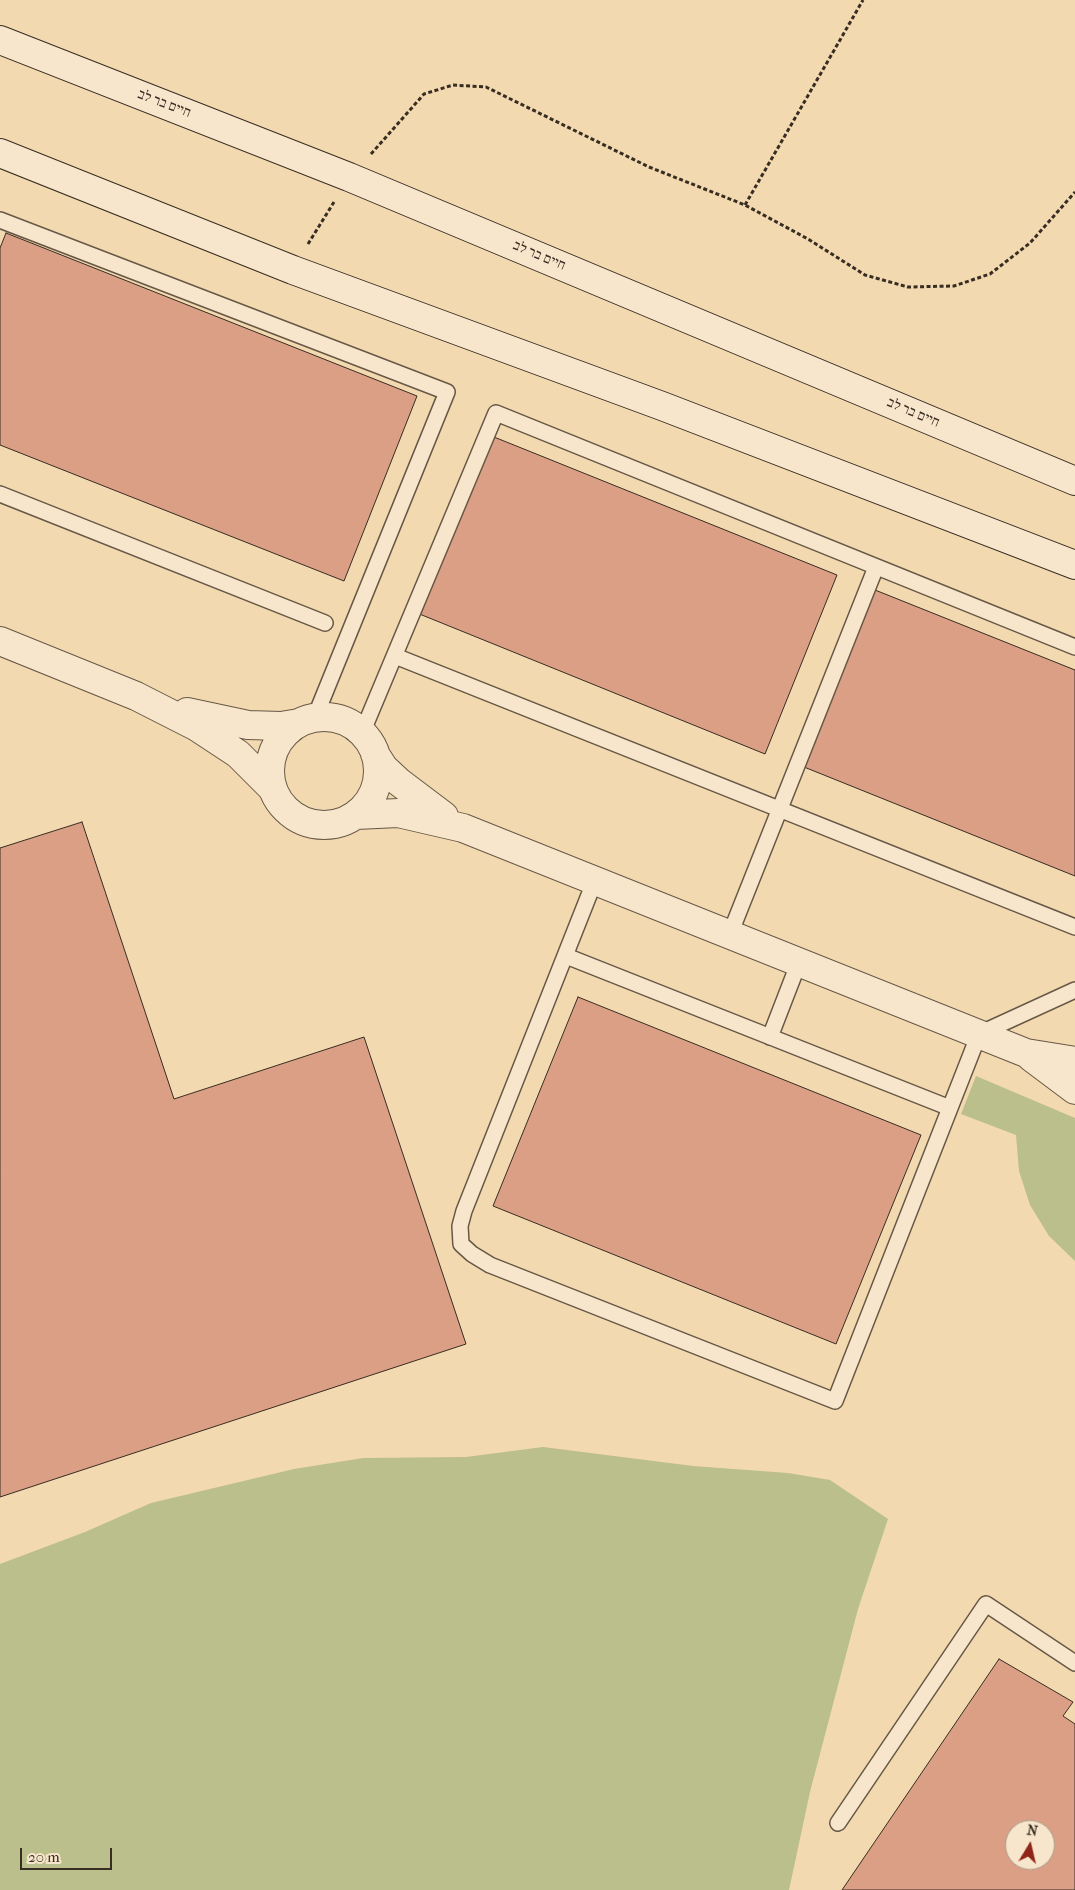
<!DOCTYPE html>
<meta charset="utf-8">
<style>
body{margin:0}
#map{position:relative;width:1075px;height:1890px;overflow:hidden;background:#f3d9b0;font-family:"IM FELL French Canon",serif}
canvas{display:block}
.north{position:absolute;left:1005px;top:1820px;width:50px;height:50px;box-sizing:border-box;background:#f7e6cc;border:1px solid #ab9c88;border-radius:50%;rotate:9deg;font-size:14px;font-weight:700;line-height:20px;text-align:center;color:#382d22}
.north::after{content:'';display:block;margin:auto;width:18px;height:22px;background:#8f2418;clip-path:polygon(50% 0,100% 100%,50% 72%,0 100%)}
.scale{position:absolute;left:20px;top:1848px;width:92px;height:22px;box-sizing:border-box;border:2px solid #382d22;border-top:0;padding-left:6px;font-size:15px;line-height:18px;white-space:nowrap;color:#382d22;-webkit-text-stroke:4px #f7e6cc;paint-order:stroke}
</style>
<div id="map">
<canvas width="1075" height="1890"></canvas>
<div class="north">N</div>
<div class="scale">20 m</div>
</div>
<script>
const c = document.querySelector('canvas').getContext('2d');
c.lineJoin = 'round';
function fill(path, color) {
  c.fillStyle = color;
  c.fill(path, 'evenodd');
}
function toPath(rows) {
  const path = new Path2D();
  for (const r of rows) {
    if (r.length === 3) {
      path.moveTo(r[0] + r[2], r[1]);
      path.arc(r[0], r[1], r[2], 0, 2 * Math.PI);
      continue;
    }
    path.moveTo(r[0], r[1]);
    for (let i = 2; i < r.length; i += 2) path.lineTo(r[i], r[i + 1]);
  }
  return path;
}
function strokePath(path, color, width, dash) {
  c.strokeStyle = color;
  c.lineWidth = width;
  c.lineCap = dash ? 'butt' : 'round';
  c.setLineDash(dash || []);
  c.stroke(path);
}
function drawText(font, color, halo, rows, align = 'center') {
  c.font = font + ' "IM FELL French Canon","Frank Ruhl Libre",serif';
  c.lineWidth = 4;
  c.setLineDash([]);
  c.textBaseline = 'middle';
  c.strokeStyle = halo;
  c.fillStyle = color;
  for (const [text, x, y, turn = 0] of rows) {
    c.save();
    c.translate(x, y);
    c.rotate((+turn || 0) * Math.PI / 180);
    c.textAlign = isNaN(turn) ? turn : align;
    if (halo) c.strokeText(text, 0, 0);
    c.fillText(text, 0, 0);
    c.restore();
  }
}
const green = toPath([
 [976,1076,1075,1118,1075,1261,1049,1236,1030,1205,1019,1171,1016,1135,961,1114],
 [543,1447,693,1466,788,1473,830,1480,888,1519,858,1609,810,1792,789,1890,0,1890,0,1564,85,1532,151,1503,294,1469,363,1458,466,1457]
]);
const building = toPath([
 [6,233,417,396,344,581,0,445,0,248,6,233],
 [489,435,837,575,765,754,417,613,489,435],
 [875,590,1075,670,1075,876,804,767,875,590],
 [82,822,174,1099,364,1037,466,1344,0,1497,0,848,82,822],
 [578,997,921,1135,836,1344,493,1206,578,997],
 [999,1659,1073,1702,1063,1716,1075,1724,1075,1890,842,1890,999,1659],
 [1015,1830,1045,1830,1045,1860,1015,1860,1015,1830]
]);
const path = toPath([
 [371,154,424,94,453,85,486,87,649,167,745,205,808,239,865,275,908,287,954,286,990,274,1030,243,1075,192],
 [745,205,863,0],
 [308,244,334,202]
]);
const lane = toPath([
 [0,220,447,392,315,717],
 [0,494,325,623],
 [395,656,1075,927],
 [362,733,496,413,1075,647],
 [595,880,464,1211,460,1226,461,1244,472,1254,490,1265,835,1401,979,1034,1075,990],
 [730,934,876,567],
 [566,956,950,1108],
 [770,1037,799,962],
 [838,1823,986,1604,1075,1663]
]);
const street = toPath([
 [0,641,136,696,197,727,238,754,272,788],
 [187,712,248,725,281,726,299,723],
 [324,771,54],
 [375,754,384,768,399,782,444,816],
 [356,815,398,813,463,828,1026,1053,1075,1061],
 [1031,1057,1075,1090]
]);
const secondary = toPath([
 [0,40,349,177,1075,481],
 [0,153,293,270,662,406,1075,565]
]);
const streetNames = [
 ["חיים בר לב",164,104,21],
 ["חיים בר לב",539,256,23],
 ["חיים בר לב",913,413,23]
];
fill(green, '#bbbf8b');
fill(building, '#da9f84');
strokePath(building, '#382d22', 1);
strokePath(lane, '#675846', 18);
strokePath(street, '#675846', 30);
strokePath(secondary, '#382d22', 30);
strokePath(path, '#382d22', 3, [4, 2.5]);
strokePath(lane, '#f7e6cc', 15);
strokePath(street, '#f7e6cc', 28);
strokePath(secondary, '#f7e6cc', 28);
drawText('14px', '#382d22', '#f7e6cc', streetNames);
</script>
